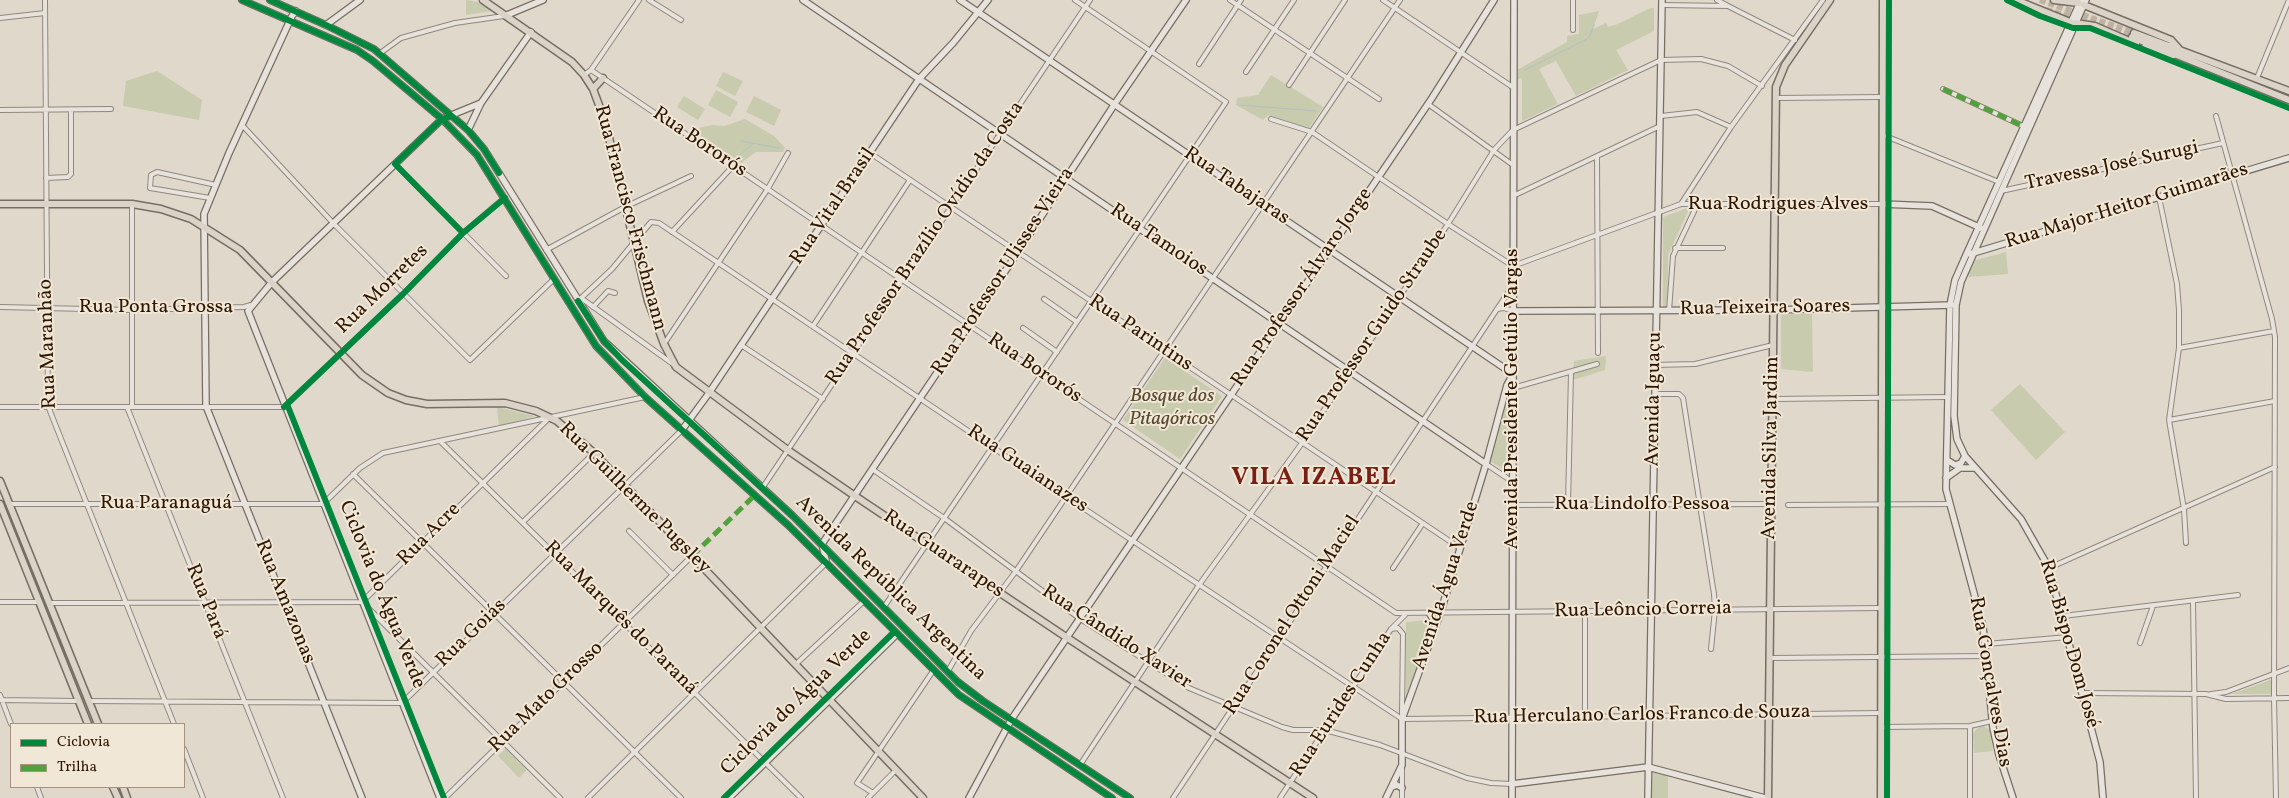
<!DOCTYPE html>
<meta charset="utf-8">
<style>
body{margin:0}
#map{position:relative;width:2289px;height:798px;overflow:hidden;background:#e0d8ca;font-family:Vollkorn,serif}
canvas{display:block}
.legend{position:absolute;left:10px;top:723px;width:175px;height:65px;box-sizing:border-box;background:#f1e7d6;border:1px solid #a39380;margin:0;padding:6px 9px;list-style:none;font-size:15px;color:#2f1600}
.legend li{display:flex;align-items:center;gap:10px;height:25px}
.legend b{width:25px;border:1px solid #a39380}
</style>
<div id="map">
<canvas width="2289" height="798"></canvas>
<ul class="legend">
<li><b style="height:6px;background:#00873e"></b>Ciclovia</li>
<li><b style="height:6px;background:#52a13c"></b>Trilha</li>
</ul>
</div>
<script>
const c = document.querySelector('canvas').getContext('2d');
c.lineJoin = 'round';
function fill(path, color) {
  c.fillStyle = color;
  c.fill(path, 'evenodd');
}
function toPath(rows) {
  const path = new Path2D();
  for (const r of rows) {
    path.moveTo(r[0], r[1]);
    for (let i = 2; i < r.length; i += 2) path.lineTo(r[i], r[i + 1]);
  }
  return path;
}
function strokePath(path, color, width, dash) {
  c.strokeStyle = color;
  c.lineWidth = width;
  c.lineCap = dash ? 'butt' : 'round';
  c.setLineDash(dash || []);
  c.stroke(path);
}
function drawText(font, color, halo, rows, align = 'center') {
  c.font = font + ' Vollkorn,serif';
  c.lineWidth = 4;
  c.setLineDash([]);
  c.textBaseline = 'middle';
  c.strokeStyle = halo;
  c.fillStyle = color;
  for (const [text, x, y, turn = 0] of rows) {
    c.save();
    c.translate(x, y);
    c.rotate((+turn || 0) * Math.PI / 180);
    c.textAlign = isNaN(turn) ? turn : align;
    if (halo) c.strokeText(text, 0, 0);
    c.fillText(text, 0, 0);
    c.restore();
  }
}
const green = toPath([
 [466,0,478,2,493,11,466,15],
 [1650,8,1654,8,1654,31,1616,50,1628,70,1576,96,1556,61,1539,69,1558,104,1522,121,1522,78,1516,80,1515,71,1567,42,1567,36,1579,34,1579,15,1599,11,1593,29,1606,23,1608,27,1618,24],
 [157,71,202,100,199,120,123,106,126,81],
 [723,72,743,81,735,96,716,86],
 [1271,75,1323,107,1308,130,1268,115,1263,120,1236,105,1237,98,1258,95],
 [716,90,738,102,730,117,708,105],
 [684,96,705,109,698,120,677,107],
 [754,96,781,110,774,126,746,112],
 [745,119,774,136,785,148,783,152,756,152,741,163,696,132,699,128,712,125,725,126],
 [1690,207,1668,255,1668,306,1663,307,1663,217],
 [2006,252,2008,274,1968,277,1973,261],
 [1781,314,1812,314,1813,372,1781,369],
 [1606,356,1605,370,1573,380,1574,361],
 [1165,358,1222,396,1180,459,1123,420],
 [2020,384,2065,432,2036,460,1991,410],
 [1507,399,1509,399,1512,470,1509,472,1491,462],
 [497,407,535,416,499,427],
 [1431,620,1433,624,1406,696,1406,622],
 [2273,679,2272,694,2232,694],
 [1980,726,1984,726,1990,730,1993,751,1974,753,1973,733],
 [506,748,527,770,519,778,498,756],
 [1653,772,1668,775,1668,798,1652,798]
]);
const stream = toPath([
 [1525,70,1587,39,1590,36,1594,25],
 [1240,105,1316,111],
 [741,141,779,148],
 [736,158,753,144]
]);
const primaryTunnel = toPath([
 [2040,0,2134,33],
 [2046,10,2096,24,2132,37]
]);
const street = toPath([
 [45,0,48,406,174,724],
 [649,0,681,20],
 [1230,0,1379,99],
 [1383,0,1514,88],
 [1717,0,1728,6],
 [1662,5,1728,6,1795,40],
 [0,18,45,13],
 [1573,30,1573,0],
 [379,54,401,38,455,23,504,16],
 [1199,64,1241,0],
 [591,70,1396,613,1881,608],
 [1246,72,1294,0],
 [584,75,591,70,639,0],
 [2257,78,2289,0],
 [1289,85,1345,0],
 [1943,89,2023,126],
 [1775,98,1883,97],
 [1428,104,1513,165],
 [0,110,111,109],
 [1661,116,1697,112,1731,127],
 [2216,116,2272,319,2275,337,2274,698,2276,798],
 [1271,119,1312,132,1448,224,1513,266,1681,204,1882,204],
 [242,125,334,224,470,360,554,279],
 [1883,135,1999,182],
 [870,153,1460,548],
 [1597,157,1598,353],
 [395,164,506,276],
 [46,178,68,177,71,174,71,110],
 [2001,191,2223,143],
 [1513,196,1660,126],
 [2159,197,2177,284,2179,310,2179,348,2169,420,2184,509,2186,543],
 [210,198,150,188,151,175,157,172,216,185],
 [1681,204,1731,127,1823,0],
 [672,232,733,166],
 [1675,248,1723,248],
 [546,250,625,207,691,176],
 [581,298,673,364],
 [1044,299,1077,322],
 [578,301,612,269,651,222,659,223,1065,496,1402,719],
 [0,307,132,310,244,307,251,305],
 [593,307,608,291,615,293],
 [1497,309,1504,308,1513,311],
 [1669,311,1673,256,1698,203],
 [813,326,910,180],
 [1023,328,1057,352],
 [664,344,767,190,788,153],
 [741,345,823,399],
 [2179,348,2274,331],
 [1655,365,1695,364,1773,345],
 [1513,388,1597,364],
 [1655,394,1679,394,1683,398,1714,594,1715,610,1711,649],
 [1773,399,1948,397],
 [0,407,284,407,404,293,463,233,504,198],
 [127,407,283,798],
 [132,407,132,204],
 [2169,420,2275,401],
 [440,441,801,798],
 [1486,464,1513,482],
 [872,469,944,518,1079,618,1189,688,1282,727,1293,730,1325,730,1380,745,1467,778,1491,783,1512,784],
 [353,474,681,798],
 [763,487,1090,0],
 [9,504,323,504,360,468,383,453,645,397],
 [1513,505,1772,504],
 [1568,505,1571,373],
 [1788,505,1950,504],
 [523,522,594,453],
 [629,531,673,575],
 [1393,568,1423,523],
 [2049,568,2275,467],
 [0,602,39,602],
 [2193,602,2196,798],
 [49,603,362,602,550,417],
 [366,606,560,798],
 [884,607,1226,102,1075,0],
 [2063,616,2238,595],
 [1391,629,1398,628,1403,634,1402,714],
 [2140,643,2153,606],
 [1986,644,2068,637],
 [1770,658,1986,656],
 [796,664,864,601],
 [948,671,971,631,1016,571,1400,0],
 [2083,693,2206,694,2226,699,2289,698],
 [2211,694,2226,692,2289,668],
 [0,695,11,724],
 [0,700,79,701],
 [88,701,402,703,682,430],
 [1585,717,1585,612],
 [1402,719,1881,713],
 [1970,726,1970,798],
 [1881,727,1970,726,1992,721],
 [184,749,203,798],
 [1080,765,1199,585,1302,443,1448,224,1494,150,1513,130,1661,60,1701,59,1728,66,1762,86],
 [37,787,41,798],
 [873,793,857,783,933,671],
 [445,798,692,556],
 [588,798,826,563],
 [868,798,896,770],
 [1173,798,1513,285],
 [1280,798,1391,629,1405,615],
 [1402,798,1402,768]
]);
const secondary = toPath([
 [242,0,357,50,373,61,442,119,477,155,596,346,645,397,788,525,959,695,1112,798],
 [270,0,326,25,374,49,468,130,484,149,604,341,793,516,958,682,983,701,1130,798],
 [803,0,1486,464],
 [960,0,1513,374,1507,385,1486,464,1440,614,1402,719,1402,765,1386,798],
 [2086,0,1961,282,1956,305,1954,416,1957,439,1965,456,2021,519,2049,568,2100,762,2103,798],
 [296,11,292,16,229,153,204,214,206,406,362,798],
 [507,15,543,0],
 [326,25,360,0],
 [468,130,481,103,531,32],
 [1882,204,1932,206,1981,228],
 [1970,254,2289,158],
 [1513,311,1773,310,1953,305],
 [682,430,709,393,919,79,953,43,988,0],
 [1947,460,1955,465,1961,463,1965,456],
 [1946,478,1960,468,1974,468],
 [826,561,822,544,1018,252,1114,105,1186,0],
 [1430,614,1436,624],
 [1512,784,1648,767,1765,798],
 [1392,787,1397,785,1402,788],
 [440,798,248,311,272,282,442,119,481,103],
 [729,798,896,635],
 [969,798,1011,720,1432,98,1494,0],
 [1512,798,1514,0],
 [1648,798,1662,0],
 [2013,798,1999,755,1993,728,1983,627,1946,489,1950,305,1955,280,1966,255,2081,0]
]);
const primary = toPath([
 [483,0,572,62,584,75,593,89,605,121,648,301,664,344,676,367,789,451,855,496,1066,637,1313,798],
 [2016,0,2070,22],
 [2054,0,2079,3],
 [2084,5,2171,40,2179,49],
 [2075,23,2095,26,2136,44],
 [2134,33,2289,91],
 [2132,37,2289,100],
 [2145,47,2165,55,2174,55],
 [593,89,603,78],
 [0,204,132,204,161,209,191,219,240,250,362,375,388,393,406,400,427,404,505,403,536,411,557,421,594,453,923,798],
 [0,481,98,724],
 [0,504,88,724],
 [113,787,118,798],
 [123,787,127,798],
 [1768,798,1776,87,1785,65,1830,0],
 [1881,798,1883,0]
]);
const quiet = toPath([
 [1943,89,2023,126],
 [692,556,755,495]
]);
const cycleway = toPath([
 [242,0,357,50,373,61,442,119,477,155,596,346,645,397,788,525,959,695,1112,798],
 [270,0,326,25,374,49,468,130,484,149,499,173],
 [2007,0,2040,16,2073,28,2090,28,2289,108],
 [448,117,442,119,395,164,463,233],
 [578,301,604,341,622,360,793,516,958,682,983,701,1130,798],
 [287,404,444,798],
 [284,407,404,293,463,233,505,198],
 [724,798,894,632],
 [1887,798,1889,0]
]);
const streetNames = [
 ["Rua Bororós",699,143,34],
 ["Travessa José Surugi",2112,167,-12],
 ["Rua Tabajaras",1236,187,34],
 ["Rua Rodrigues Alves",1778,205],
 ["Rua Vital Brasil",834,207,-56],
 ["Rua Major Heitor Guimarães",2127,207,-17],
 ["Rua Francisco Frischmann",629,218,75],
 ["Rua Tamoios",1158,241,34],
 ["Rua Professor Brazílio Ovídio da Costa",926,244,-56],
 ["Rua Professor Ulisses Vieira",1004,272,-57],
 ["Rua Professor Álvaro Jorge",1303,288,-56],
 ["Rua Morretes",383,290,-44],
 ["Rua Ponta Grossa",156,308],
 ["Rua Teixeira Soares",1765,309,-1],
 ["Rua Parintins",1140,334,34],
 ["Rua Professor Guido Straube",1373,336,-56],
 ["Rua Maranhão",49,344,-92],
 ["Rua Bororós",1034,369,34],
 ["Avenida Presidente Getúlio Vargas",1513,399,-90],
 ["Avenida Iguaçu",1655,399,-89],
 ["Avenida Silva Jardim",1772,448,-89],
 ["Rua Guaianazes",1027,470,34],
 ["Rua Guilherme Pugsley",634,499,45],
 ["Rua Paranaguá",166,504],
 ["Rua Lindolfo Pessoa",1642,505],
 ["Rua Acre",430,535,-45],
 ["Rua Guararapes",943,555,34],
 ["Avenida Água Verde",1447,586,-72],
 ["Avenida República Argentina",890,589,44],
 ["Ciclovia do Água Verde",381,595,68],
 ["Rua Pará",205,602,68],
 ["Rua Amazonas",284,602,68],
 ["Rua Leôncio Correia",1643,611,-1],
 ["Rua Coronel Ottoni Maciel",1293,616,-57],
 ["Rua Marquês do Paraná",620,619,45],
 ["Rua Goiás",472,634,-44],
 ["Rua Cândido Xavier",1116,638,33],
 ["Rua Bispo Dom José",2068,644,74],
 ["Rua Gonçalves Dias",1989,682,80],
 ["Rua Mato Grosso",547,698,-44],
 ["Ciclovia do Água Verde",797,703,-44],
 ["Rua Eurides Cunha",1342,705,-57],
 ["Rua Herculano Carlos Franco de Souza",1642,716,-1]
];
const parkNames = [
 ["Bosque dos",1172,397],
 ["Pitagóricos",1172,420]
];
const districtNames = [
 ["VILA IZABEL",1314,479]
];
fill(green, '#c8cbad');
strokePath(stream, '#b1c2c2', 1);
strokePath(primaryTunnel, '#bdb1a2', 6, [6, 3]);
strokePath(street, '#90887e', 6);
strokePath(secondary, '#766e63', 8);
strokePath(primary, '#766e63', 9);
strokePath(street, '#e7e3dc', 4);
strokePath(secondary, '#e7e3dc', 5.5);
strokePath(primary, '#dbd3c7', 6);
strokePath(quiet, '#52a13c', 5, [10, 5]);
strokePath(cycleway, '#00873e', 6);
drawText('20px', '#2f1600', '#f1e7d6', streetNames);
drawText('italic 20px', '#57492d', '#f1e7d6', parkNames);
c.letterSpacing = '1px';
drawText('bold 25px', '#7a1f14', '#f1e7d6', districtNames);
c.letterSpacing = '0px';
</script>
